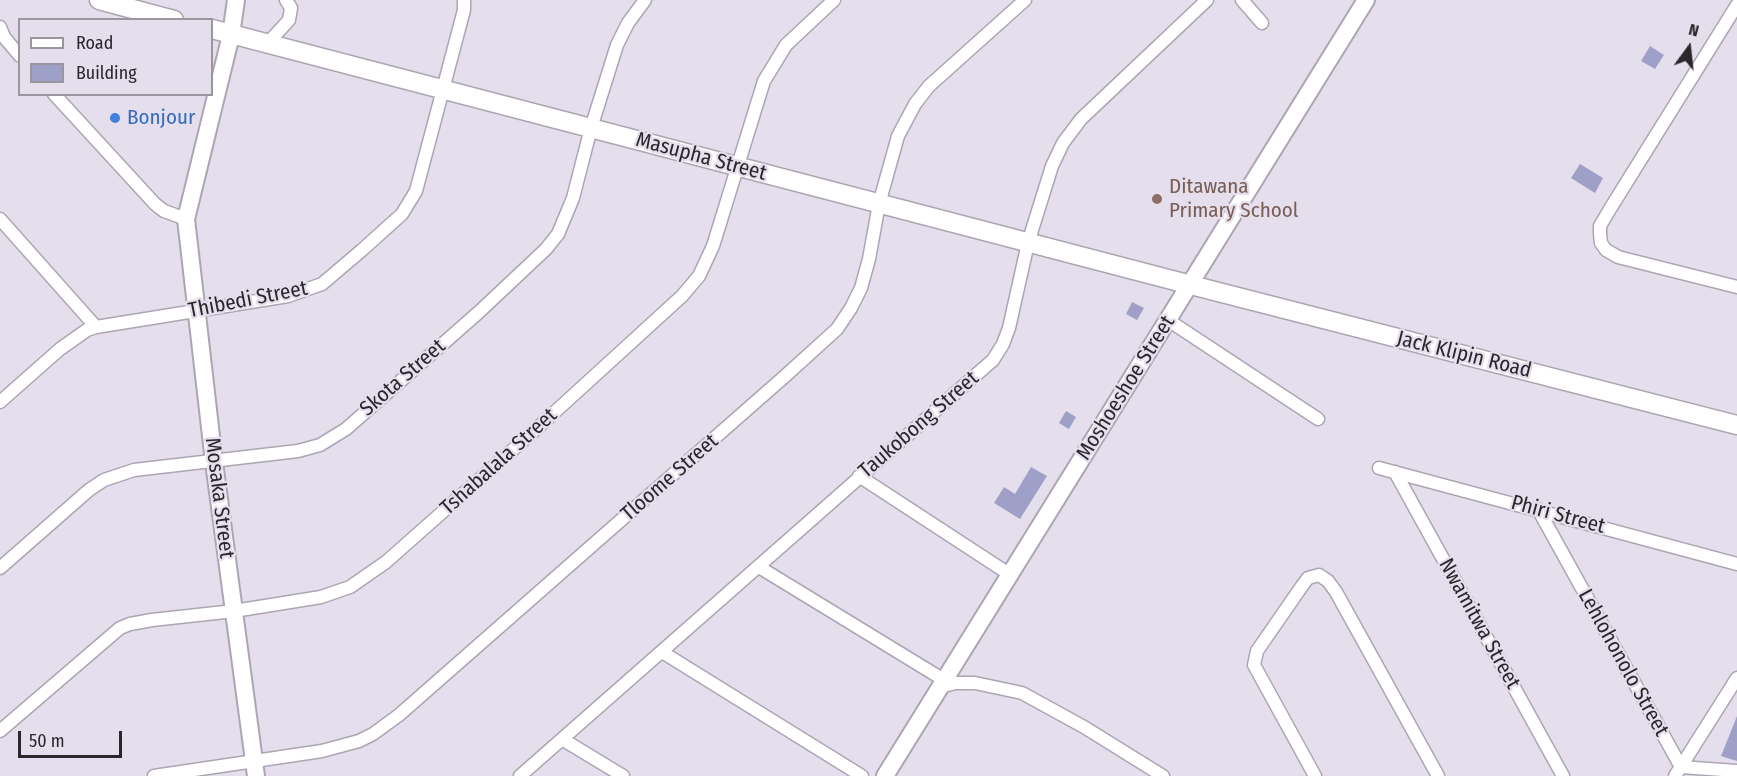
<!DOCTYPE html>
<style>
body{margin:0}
#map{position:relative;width:1737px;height:776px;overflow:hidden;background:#e5deec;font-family:"Fira Sans Condensed",sans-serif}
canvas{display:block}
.legend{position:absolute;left:18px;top:18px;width:195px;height:78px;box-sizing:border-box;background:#e5deec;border:2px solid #9a959f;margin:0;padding:8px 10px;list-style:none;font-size:18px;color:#2a272c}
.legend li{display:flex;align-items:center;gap:12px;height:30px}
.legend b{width:30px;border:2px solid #9a959f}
.north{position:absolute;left:1659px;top:18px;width:60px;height:60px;-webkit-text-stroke:4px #e5deec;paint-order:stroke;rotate:15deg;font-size:16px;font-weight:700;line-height:24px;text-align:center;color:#2a272c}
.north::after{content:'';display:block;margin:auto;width:21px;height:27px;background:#2a272c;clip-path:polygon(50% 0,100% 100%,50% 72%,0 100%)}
.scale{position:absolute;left:18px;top:731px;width:104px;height:27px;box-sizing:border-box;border:3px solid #2a272c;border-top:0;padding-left:8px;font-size:18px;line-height:21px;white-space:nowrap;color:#2a272c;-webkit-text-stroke:4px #e5deec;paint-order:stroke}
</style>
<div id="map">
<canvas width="1737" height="776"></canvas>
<ul class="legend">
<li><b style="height:8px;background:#fff"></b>Road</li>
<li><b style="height:16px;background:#9fa0c7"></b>Building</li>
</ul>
<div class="north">N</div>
<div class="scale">50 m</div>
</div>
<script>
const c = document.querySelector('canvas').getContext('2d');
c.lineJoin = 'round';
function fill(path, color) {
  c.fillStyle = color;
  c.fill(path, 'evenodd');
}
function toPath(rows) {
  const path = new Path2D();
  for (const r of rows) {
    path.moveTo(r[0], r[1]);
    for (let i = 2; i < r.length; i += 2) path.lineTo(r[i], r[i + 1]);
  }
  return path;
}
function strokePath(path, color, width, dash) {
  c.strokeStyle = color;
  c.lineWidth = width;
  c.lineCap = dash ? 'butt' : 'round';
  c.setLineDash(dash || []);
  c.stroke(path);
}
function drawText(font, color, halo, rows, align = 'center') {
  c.font = font + ' "Fira Sans Condensed",sans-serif';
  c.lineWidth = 4.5;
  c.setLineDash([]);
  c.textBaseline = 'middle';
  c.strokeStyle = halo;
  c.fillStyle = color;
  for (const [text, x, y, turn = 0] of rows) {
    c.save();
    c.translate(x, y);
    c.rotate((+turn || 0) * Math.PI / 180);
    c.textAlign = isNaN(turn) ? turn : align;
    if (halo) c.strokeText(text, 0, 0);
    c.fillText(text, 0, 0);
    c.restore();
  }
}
const building = toPath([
 [1650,46,1664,55,1655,69,1641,61],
 [1580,164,1603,178,1595,193,1571,178],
 [1132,302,1144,308,1137,320,1126,314],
 [1066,411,1076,417,1069,429,1059,423],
 [1031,467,1047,476,1020,519,994,503,1004,487,1015,494],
 [1737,716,1737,761,1721,756]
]);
const minor = toPath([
 [1242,0,1262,23],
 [1737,5,1610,209,1600,226,1600,234,1601,243,1606,250,1618,257,1737,287],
 [0,27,4,37,20,56],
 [267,44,289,20,291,8,286,0],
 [54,94,155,204,164,211,186,219],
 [0,219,96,327],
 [1168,320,1318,419],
 [0,402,60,349,87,330,96,327,288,296,322,284,362,250,402,214,416,191,464,10,464,0],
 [1379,468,1737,564],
 [1395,472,1563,776],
 [859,476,1009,574],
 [1538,509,1681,767,1737,771],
 [759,567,944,680],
 [0,568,89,490,104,480,134,470,298,451,320,445,346,429,479,312,546,249,558,234,573,198,591,128,617,45,628,23,645,0],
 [662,652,862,776],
 [940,687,955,683,975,683,1022,693,1084,727,1163,776],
 [0,731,120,628,130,624,152,620,234,611,321,597,350,587,386,562,534,431,682,296,699,276,713,246,764,81,786,45,834,0],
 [562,739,623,776],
 [154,776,322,751,359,741,373,734,399,715,784,377,837,329,851,308,861,288,869,259,879,204,898,136,915,104,929,86,1025,0],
 [520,776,993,360,1003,344,1009,328,1028,243,1052,166,1063,143,1081,119,1207,0],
 [1315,776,1254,665,1257,651,1302,586,1308,578,1319,575,1328,581,1336,592,1438,776],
 [1675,776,1737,678]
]);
const tertiary = toPath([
 [236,0,231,35,186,219,214,462,256,776],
 [885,776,1366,0]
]);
const secondary = toPath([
 [99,0,174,20],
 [212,29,1191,285,1737,425]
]);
const markers = [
 [115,118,6,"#3f7fe0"],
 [1157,199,6,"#8d6e63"]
];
const shopNames = [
 ["Bonjour",127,118]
];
const streetNames = [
 ["Masupha Street",701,157,15],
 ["Thibedi Street",248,300,-11],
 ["Jack Klipin Road",1464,355,14],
 ["Skota Street",403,378,-41],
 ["Moshoeshoe Street",1126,388,-58],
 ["Taukobong Street",919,425,-41],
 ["Tshabalala Street",499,462,-42],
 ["Tloome Street",670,478,-41],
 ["Mosaka Street",219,498,83],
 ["Phiri Street",1558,515,15],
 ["Nwamitwa Street",1479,624,61],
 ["Lehlohonolo Street",1623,663,61]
];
const educationNames = [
 ["Ditawana",1169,187],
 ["Primary School",1169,211]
];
fill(building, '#9fa0c7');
strokePath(minor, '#aca5b3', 15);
strokePath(tertiary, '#aca5b3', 20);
strokePath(secondary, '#aca5b3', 21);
strokePath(minor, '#fff', 12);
strokePath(tertiary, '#fff', 16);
strokePath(secondary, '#fff', 18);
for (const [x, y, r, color] of markers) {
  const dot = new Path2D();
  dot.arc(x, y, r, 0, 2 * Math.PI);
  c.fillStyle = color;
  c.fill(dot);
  strokePath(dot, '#e5deec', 2);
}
drawText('21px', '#366cbe', '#e5deec', shopNames, 'left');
drawText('21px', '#2a272c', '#e5deec', streetNames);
drawText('21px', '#785e54', '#e5deec', educationNames, 'left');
</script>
